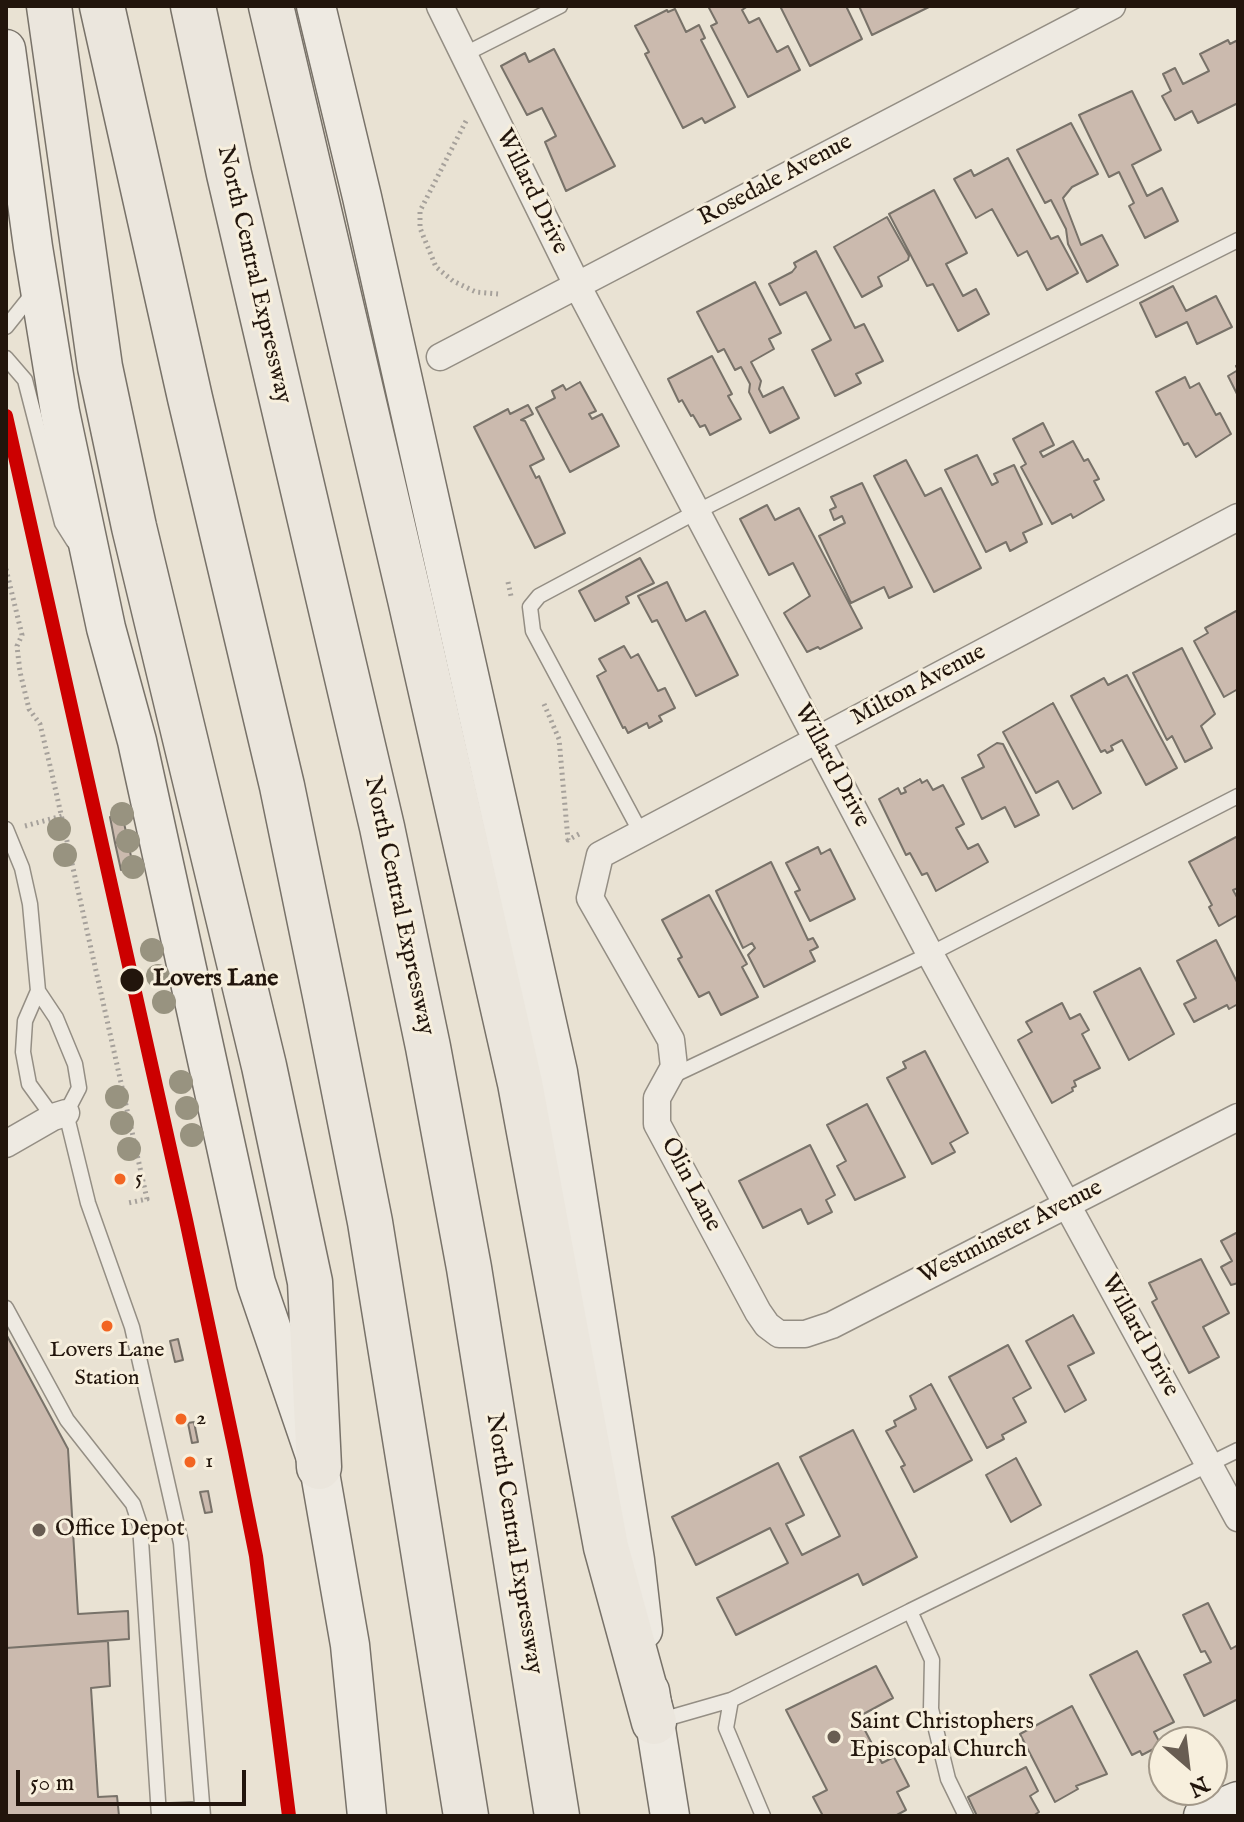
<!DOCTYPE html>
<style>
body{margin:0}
#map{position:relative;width:1244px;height:1822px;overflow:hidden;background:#e9e2d3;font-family:"IM FELL English",serif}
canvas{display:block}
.frame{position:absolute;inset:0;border:8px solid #22150c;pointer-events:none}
.north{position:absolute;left:1148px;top:1726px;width:80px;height:80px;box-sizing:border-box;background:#f7efdd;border:2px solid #a29889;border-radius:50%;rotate:152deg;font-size:22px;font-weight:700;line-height:32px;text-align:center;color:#22150c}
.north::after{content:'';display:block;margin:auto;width:28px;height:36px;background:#685d52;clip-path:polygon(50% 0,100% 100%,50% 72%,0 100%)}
.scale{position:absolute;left:16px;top:1770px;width:230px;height:36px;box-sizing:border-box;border:4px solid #22150c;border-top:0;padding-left:10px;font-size:24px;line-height:28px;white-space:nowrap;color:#22150c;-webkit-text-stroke:6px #f7efdd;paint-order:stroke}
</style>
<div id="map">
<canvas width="1244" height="1822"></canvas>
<div class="frame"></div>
<div class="north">N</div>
<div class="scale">50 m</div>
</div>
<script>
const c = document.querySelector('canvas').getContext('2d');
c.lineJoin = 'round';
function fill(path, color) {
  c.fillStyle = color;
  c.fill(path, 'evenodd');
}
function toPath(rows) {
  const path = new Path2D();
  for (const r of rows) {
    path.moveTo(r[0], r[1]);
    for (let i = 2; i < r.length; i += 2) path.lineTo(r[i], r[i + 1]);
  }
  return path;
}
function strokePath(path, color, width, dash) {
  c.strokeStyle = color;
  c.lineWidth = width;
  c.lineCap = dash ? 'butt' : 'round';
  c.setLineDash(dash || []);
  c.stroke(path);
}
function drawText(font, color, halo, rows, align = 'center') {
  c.font = font + ' "IM FELL English",serif';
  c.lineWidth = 6;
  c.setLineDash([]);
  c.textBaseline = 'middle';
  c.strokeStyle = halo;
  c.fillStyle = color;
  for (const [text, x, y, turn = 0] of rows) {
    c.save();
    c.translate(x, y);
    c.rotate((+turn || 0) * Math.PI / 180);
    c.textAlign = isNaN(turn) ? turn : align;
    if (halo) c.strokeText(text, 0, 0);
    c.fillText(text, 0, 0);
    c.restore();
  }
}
const building = toPath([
 [708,6,748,6,742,10,749,23,759,18,777,52,788,46,800,70,748,97,711,26,717,23,708,6],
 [780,6,846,6,862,39,810,66,780,6],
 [859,6,931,6,872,35,859,6],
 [675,9,686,32,699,25,705,38,701,40,735,107,705,123,702,118,683,128,645,54,649,52,635,26,667,10,668,12,675,9],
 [1228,40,1230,44,1238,40,1238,103,1198,123,1192,111,1175,120,1162,96,1171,91,1163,74,1175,68,1183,84,1209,71,1200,54,1228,40],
 [554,49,615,166,566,191,545,142,556,136,542,108,527,115,501,66,525,53,529,62,554,49],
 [1132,91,1161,150,1132,165,1147,196,1162,188,1178,221,1145,238,1129,206,1134,203,1119,172,1109,177,1079,115,1132,91],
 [1071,123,1098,174,1072,187,1063,198,1081,245,1102,235,1118,265,1087,282,1068,244,1066,229,1051,200,1045,203,1017,150,1071,123],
 [1008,158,1051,239,1058,236,1078,273,1047,290,1027,251,1018,256,992,209,976,218,954,179,971,170,974,176,1008,158],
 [934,190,967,253,946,264,963,296,976,289,989,314,958,331,933,284,927,286,889,214,934,190],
 [887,217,909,256,908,260,878,277,882,286,862,297,834,247,887,217],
 [816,251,855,328,864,324,883,361,856,374,861,383,835,396,812,350,831,340,806,292,780,305,769,284,792,272,796,267,794,263,816,251],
 [755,282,781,333,769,339,774,349,751,362,761,381,759,389,763,397,783,387,799,418,770,433,749,392,750,384,741,367,735,370,724,349,718,352,697,312,755,282],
 [1173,286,1186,311,1216,296,1232,327,1197,344,1187,322,1156,337,1140,303,1173,286],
 [712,356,732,394,728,396,741,419,710,435,705,425,700,427,693,415,691,416,682,400,679,402,668,379,712,356],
 [1238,365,1238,396,1228,376,1238,370,1236,366,1238,365],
 [1185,377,1190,388,1199,383,1216,415,1220,413,1231,434,1196,457,1188,443,1184,445,1156,392,1185,377],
 [580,382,596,411,589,414,592,419,602,414,619,446,570,472,536,408,555,398,552,391,563,385,566,390,580,382],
 [528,405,533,414,521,420,525,421,544,459,530,466,536,478,539,476,565,533,535,548,474,427,508,409,510,414,528,405],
 [1043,423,1054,445,1040,452,1043,457,1073,441,1084,461,1088,459,1099,479,1094,481,1104,500,1073,518,1071,514,1052,524,1021,467,1026,464,1013,439,1043,423],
 [977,455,992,485,998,482,994,474,1014,465,1042,524,1023,533,1027,542,1010,551,1006,542,986,552,945,470,977,455],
 [906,460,925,496,941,488,981,568,934,592,874,476,906,460],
 [862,483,912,587,889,598,884,587,851,603,819,536,845,523,842,516,834,520,830,510,836,507,831,497,862,483],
 [767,505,775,520,799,508,862,628,820,649,818,647,807,652,784,613,810,596,793,563,769,575,740,519,767,505],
 [640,558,654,583,626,597,629,603,595,621,579,591,640,558],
 [667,582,686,621,705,611,738,675,696,696,657,620,652,622,638,596,667,582],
 [1238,610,1238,689,1224,697,1194,641,1208,633,1205,628,1238,610],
 [624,646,631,658,638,654,658,691,665,688,675,708,659,716,662,721,649,728,647,723,628,733,625,727,623,728,597,676,606,671,599,659,624,646],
 [1182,648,1215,714,1201,726,1212,748,1185,762,1172,736,1167,740,1133,673,1182,648],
 [1127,675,1177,768,1146,785,1122,740,1111,746,1113,750,1107,753,1105,750,1101,752,1071,696,1104,678,1108,685,1127,675],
 [1053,703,1101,793,1073,809,1058,781,1036,793,1003,732,1053,703],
 [997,743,1003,744,1039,815,1015,827,1005,807,982,819,962,778,984,767,978,755,997,743],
 [920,779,922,783,927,780,933,790,943,785,964,824,956,828,968,849,978,844,988,862,936,891,927,873,922,875,910,853,906,855,879,799,898,788,901,794,906,792,904,788,920,779],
 [122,814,128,841,115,843,110,817,122,814],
 [1238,836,1238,888,1233,890,1238,899,1238,915,1219,926,1209,907,1212,905,1189,862,1238,836],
 [128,841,133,867,121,870,115,843,128,841],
 [818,847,821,854,830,849,855,899,810,921,795,892,800,890,786,863,818,847],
 [771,862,808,940,813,938,818,947,810,951,815,961,764,987,748,955,755,948,752,943,743,948,716,891,771,862],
 [709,895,747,964,742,967,758,997,721,1015,709,992,699,997,678,959,682,957,662,920,709,895],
 [1216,940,1238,984,1238,1004,1229,1009,1227,1005,1194,1022,1184,1004,1196,998,1177,961,1216,940],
 [1140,968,1174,1034,1129,1060,1094,992,1140,968],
 [1062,1003,1070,1019,1080,1014,1089,1030,1082,1034,1100,1068,1074,1081,1076,1086,1072,1088,1073,1091,1052,1103,1018,1040,1032,1032,1026,1022,1062,1003],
 [925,1051,968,1133,950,1143,955,1152,932,1164,887,1078,906,1068,903,1062,925,1051],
 [867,1104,905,1177,855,1200,837,1166,846,1161,827,1125,867,1104],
 [810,1145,835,1195,826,1200,832,1212,808,1224,801,1209,763,1228,739,1181,810,1145],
 [1238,1232,1238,1283,1231,1285,1221,1267,1232,1261,1221,1241,1238,1232],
 [1201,1259,1229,1313,1203,1327,1219,1357,1189,1373,1152,1302,1157,1299,1149,1283,1201,1259],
 [1073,1315,1094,1353,1068,1366,1086,1400,1065,1412,1026,1341,1073,1315],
 [6,1334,68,1449,78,1614,128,1611,129,1639,6,1648,6,1334],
 [178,1339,183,1360,175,1362,170,1341,178,1339],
 [1008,1345,1031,1388,1013,1398,1026,1422,1002,1435,1004,1439,987,1448,949,1377,1008,1345],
 [931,1384,972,1460,914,1492,901,1467,905,1465,886,1431,896,1426,894,1421,916,1409,910,1396,931,1384],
 [194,1422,198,1442,192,1443,188,1423,194,1422],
 [853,1430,917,1557,863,1585,858,1574,736,1635,717,1598,788,1563,770,1528,696,1565,672,1517,778,1463,804,1515,786,1524,802,1555,840,1536,800,1457,853,1430],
 [1016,1458,1041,1505,1011,1522,986,1475,1016,1458],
 [208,1491,212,1512,205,1513,200,1492,208,1491],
 [1208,1603,1231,1649,1236,1646,1238,1649,1238,1699,1204,1716,1184,1675,1211,1662,1205,1651,1201,1652,1183,1615,1208,1603],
 [108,1641,110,1686,91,1688,98,1797,117,1796,119,1816,6,1816,6,1648,108,1641],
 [1137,1651,1174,1722,1154,1732,1161,1745,1142,1755,1140,1751,1132,1755,1090,1675,1137,1651],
 [876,1666,893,1698,858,1717,882,1763,894,1757,909,1786,897,1792,906,1810,895,1816,823,1816,813,1797,827,1790,786,1710,876,1666],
 [1072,1706,1107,1774,1076,1786,1078,1789,1055,1802,1020,1734,1072,1706],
 [1026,1767,1038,1791,1030,1796,1039,1812,1033,1816,977,1816,968,1797,1026,1767]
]);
const path = toPath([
 [466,121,420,211,420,228,436,267,453,281,476,292,498,294],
 [6,569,22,635,17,646,20,672,29,709,40,724,52,774,147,1199,128,1203],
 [508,582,511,596],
 [544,704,559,739,568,840,581,833],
 [25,826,62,816]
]);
const service = toPath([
 [465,54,560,6],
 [6,327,34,292],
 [6,358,25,380,62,523,74,542],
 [6,829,22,868,30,904,38,991,56,1018,75,1064,79,1088,66,1113,88,1203,132,1327,181,1543,203,1816],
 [641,833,533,631,530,607,539,596,698,511,1238,240],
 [38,991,25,1021,23,1052,29,1084,53,1117],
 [672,1076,930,954,1238,796],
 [6,1308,67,1420,133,1504,140,1525,159,1816],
 [910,1611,1238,1450],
 [658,1721,731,1700],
 [159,1811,202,1809],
 [763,1816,726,1728,731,1700,910,1611,932,1660,931,1709,948,1779,966,1816]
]);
const minor = toPath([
 [440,6,577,285,930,954,1238,1518],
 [440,357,1112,6],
 [1238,517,600,855,590,898,671,1040,674,1067,657,1098,657,1124,758,1312,767,1325,779,1334,805,1334,832,1325,1238,1117],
 [6,1144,53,1117,66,1113]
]);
const secondary = toPath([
 [316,6,362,197,558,1072,635,1560,643,1630],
 [6,49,33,247,60,412,106,628,137,741,256,1283,319,1467,350,1645,367,1816],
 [650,1691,670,1816],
 [1203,1816,1238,1801]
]);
const motorway = toPath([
 [49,6,100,367,134,527,264,1066,310,1282,319,1467],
 [102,6,190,398,282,786,326,1000,370,1222,466,1816],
 [193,6,229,174,382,827,428,1047,469,1268,557,1816],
 [271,6,410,599,520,1083,606,1547,654,1722]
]);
const rail1 = toPath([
 [6,416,186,1220,235,1451,256,1556,289,1816]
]);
const trees = [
 [122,814],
 [59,829],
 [128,841],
 [65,855],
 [133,867],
 [152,950],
 [158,976],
 [164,1002],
 [181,1082],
 [117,1097],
 [187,1108],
 [122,1123],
 [192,1135],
 [129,1149]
];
const markers = [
 [132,980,13,"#22150c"],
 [120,1179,7,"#f26522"],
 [107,1326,7,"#f26522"],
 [181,1419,7,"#f26522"],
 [190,1462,7,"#f26522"],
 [39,1530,8,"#685d52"],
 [834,1737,8,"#685d52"]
];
const busNames = [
 ["5",135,1179],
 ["Lovers Lane",107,1351,"center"],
 ["Station",107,1379,"center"],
 ["2",196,1419],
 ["1",205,1462]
];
const streetNames = [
 ["Rosedale Avenue",776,181,-28],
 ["Willard Drive",531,192,64],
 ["North Central Expressway",253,275,77],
 ["Milton Avenue",919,686,-28],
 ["Willard Drive",831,766,62],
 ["North Central Expressway",398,906,78],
 ["Olin Lane",690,1185,62],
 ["Westminster Avenue",1011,1233,-27],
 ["Willard Drive",1139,1336,61],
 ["North Central Expressway",513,1544,81]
];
const stopNames = [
 ["Lovers Lane",153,980]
];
const poiNames = [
 ["Office Depot",55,1530],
 ["Saint Christophers",850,1723],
 ["Episcopal Church",850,1751]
];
fill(building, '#cbbaae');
strokePath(building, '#787269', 2);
strokePath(service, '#948e84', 17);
strokePath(minor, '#948e84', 29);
strokePath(secondary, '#787269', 41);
strokePath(motorway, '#787269', 47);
strokePath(path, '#a6a19b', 5, [2, 4]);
strokePath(service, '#eeeae2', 14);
strokePath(minor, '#eeeae2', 26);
strokePath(secondary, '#eeeae2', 38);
strokePath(motorway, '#ebe6dd', 44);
strokePath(rail1, '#c00', 14);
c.fillStyle = '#989380';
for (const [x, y] of trees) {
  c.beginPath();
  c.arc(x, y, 12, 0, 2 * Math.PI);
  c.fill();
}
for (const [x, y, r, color] of markers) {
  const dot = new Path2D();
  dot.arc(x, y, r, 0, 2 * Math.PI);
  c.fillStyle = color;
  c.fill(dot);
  strokePath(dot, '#f7efdd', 3);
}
drawText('22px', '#22150c', '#f7efdd', busNames, 'left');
drawText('24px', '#22150c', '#f7efdd', streetNames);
drawText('bold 24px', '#22150c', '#f7efdd', stopNames, 'left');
drawText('24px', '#22150c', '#f7efdd', poiNames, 'left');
</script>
